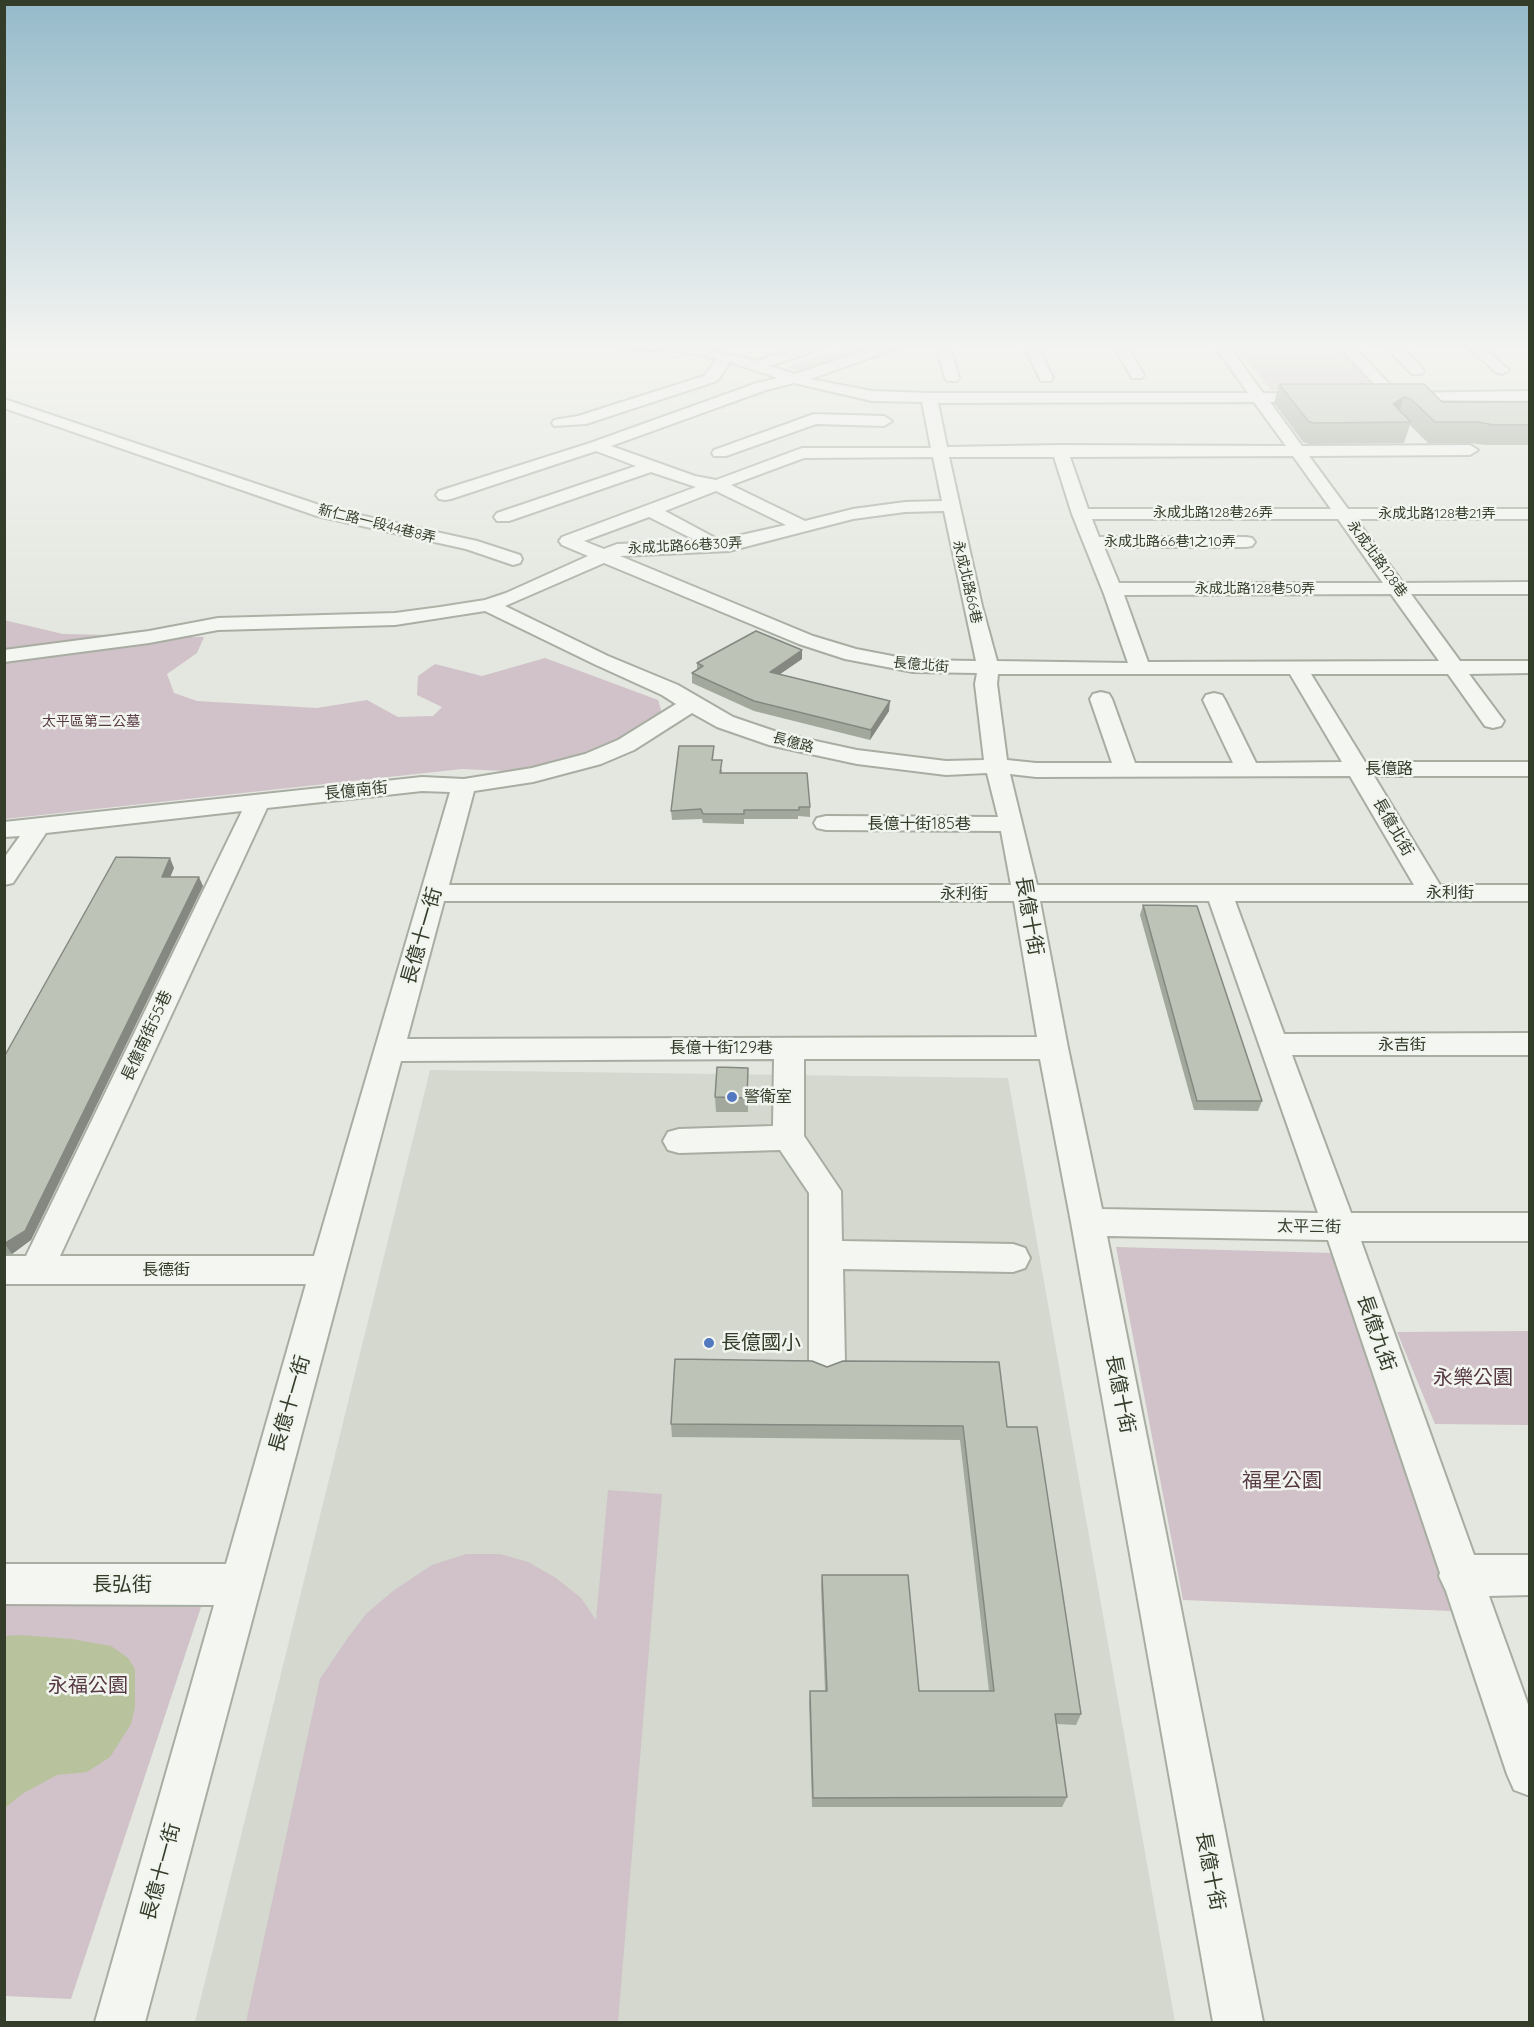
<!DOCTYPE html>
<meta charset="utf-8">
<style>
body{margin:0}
#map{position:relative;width:1534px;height:2027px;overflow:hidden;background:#e4e7e0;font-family:Quicksand,sans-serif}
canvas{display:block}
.frame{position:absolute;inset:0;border:6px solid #343c2a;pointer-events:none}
</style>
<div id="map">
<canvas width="1534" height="2027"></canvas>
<div class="frame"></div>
</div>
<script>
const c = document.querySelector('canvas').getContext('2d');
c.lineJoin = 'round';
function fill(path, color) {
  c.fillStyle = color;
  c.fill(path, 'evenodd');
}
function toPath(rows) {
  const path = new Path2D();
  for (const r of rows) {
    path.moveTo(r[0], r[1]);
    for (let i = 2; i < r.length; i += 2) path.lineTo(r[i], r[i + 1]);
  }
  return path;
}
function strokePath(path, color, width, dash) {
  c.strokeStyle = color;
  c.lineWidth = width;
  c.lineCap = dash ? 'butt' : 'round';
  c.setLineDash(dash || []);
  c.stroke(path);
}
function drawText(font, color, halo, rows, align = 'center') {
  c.font = font + ' Quicksand,"Noto Sans TC",sans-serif';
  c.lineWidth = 5;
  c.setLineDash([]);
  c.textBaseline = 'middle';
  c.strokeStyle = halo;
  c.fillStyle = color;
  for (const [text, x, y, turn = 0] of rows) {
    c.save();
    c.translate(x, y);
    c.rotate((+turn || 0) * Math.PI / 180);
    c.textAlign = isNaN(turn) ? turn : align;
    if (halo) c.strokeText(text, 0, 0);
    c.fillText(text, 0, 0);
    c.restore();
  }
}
const built = toPath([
 [430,1070,1008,1078,1175,2022,195,2022]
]);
const green = toPath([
 [858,345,890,345,806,373,786,367],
 [1343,345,1391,387,1271,390,1235,346],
 [4,620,63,634,204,637,197,653,167,674,174,693,197,701,317,708,367,700,398,717,433,716,442,707,417,695,418,676,435,664,482,676,545,658,658,700,662,713,623,738,569,762,527,772,462,769,5,819],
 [1116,1247,1333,1253,1451,1611,1183,1600],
 [1529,1331,1529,1425,1435,1424,1397,1332],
 [608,1490,662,1494,618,2022,246,2022,320,1679,349,1636,367,1613,393,1591,432,1565,466,1554,500,1554,528,1562,556,1578,581,1598,596,1620],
 [4,1599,201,1607,71,1999,5,1996]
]);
const water = toPath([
 [20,1635,72,1639,111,1646,128,1658,135,1669,135,1707,131,1724,110,1757,87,1772,57,1775,22,1794,5,1808,5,1636]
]);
const minor = toPath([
 [618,345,688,345,756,361,805,345,825,345,823,348,770,366,795,374,881,345,900,345,898,348,810,379,872,391,929,393,1248,393,1214,345,1228,345,1263,393,1319,394,1322,397,1319,400,1314,402,1270,402,1302,446,1470,445,1478,450,1470,455,1309,456,1348,509,1530,509,1530,519,1356,519,1403,583,1530,582,1530,594,1411,594,1460,661,1530,661,1530,673,1469,674,1504,721,1501,726,1493,728,1485,726,1448,674,1311,674,1365,762,1530,762,1530,776,1374,776,1440,885,1530,885,1530,901,1235,901,1284,1034,1530,1033,1530,1055,1292,1055,1351,1213,1530,1213,1530,1241,1361,1241,1474,1555,1530,1555,1530,1595,1489,1596,1530,1710,1530,1796,1514,1790,1507,1774,1446,1591,1439,1576,1440,1573,1328,1240,1107,1236,1263,2022,1213,2022,1071,1222,1040,1059,804,1059,804,1136,841,1191,842,1241,1013,1244,1025,1248,1030,1258,1025,1268,1013,1272,843,1269,845,1363,840,1374,827,1379,814,1374,809,1363,809,1193,780,1150,679,1153,668,1150,663,1141,668,1132,679,1129,773,1126,774,1059,401,1061,145,2022,95,2022,214,1605,4,1604,4,1564,226,1564,306,1284,4,1284,4,1256,26,1256,242,811,46,833,13,883,4,885,4,858,20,836,4,837,4,822,422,777,464,779,532,768,585,754,618,740,676,704,662,695,594,664,485,611,395,625,218,630,149,643,4,662,4,650,149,631,218,618,395,613,440,607,485,600,506,593,588,556,562,545,559,541,562,537,696,487,651,472,509,521,497,521,494,517,497,513,636,466,596,451,451,499,445,500,439,499,436,495,439,491,590,443,757,383,778,378,730,362,719,379,714,382,586,424,554,426,552,423,554,420,578,416,704,376,717,359,680,351,625,349,618,345],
 [794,383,872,401,922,402,931,448,802,448,716,480,695,476,611,446,766,390,794,383],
 [1254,402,1286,446,1060,445,947,447,938,403,1254,402],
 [1293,456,1331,509,1088,509,1070,457,1293,456],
 [933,457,942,501,905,502,853,509,805,521,731,485,804,458,933,457],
 [949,457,1054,457,1072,514,1104,594,1128,663,997,661,982,606,949,457],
 [716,491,786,525,719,540,665,511,716,491],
 [944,511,976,661,913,660,856,649,813,636,620,556,729,551,853,519,905,512,944,511],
 [649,517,697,541,617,544,604,549,584,541,649,517],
 [1092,519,1338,519,1383,583,1119,583,1104,547,1246,547,1252,546,1255,542,1252,538,1246,537,1099,537,1092,519],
 [604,563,799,644,845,659,913,672,977,673,975,684,984,760,946,761,857,750,783,734,733,717,678,685,608,656,505,606,604,563],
 [1391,594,1439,661,1148,662,1124,595,1391,594],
 [998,674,1290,674,1342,762,1256,763,1225,700,1222,695,1214,693,1206,695,1203,700,1233,763,1135,763,1112,699,1109,694,1101,692,1093,694,1090,699,1112,763,1036,763,1007,760,997,684,998,674],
 [692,713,717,727,769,745,857,764,946,775,987,773,998,817,826,816,817,818,814,823,817,828,826,830,1001,831,1011,885,449,885,474,791,533,782,601,764,634,750,692,713],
 [1010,774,1036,777,1350,776,1414,885,1037,885,1010,774],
 [422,791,450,792,314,1256,60,1256,267,808,422,791],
 [444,901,1014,901,1037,1037,407,1039,444,901],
 [1040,901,1209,901,1318,1213,1102,1209,1068,1048,1040,901],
 [936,345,950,345,959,378,957,381,947,381,945,378,936,345],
 [1023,345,1037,345,1053,378,1051,381,1041,381,1023,345],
 [1113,345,1127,345,1144,375,1142,378,1132,378,1113,345],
 [1338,345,1352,345,1398,393,1530,391,1530,401,1389,400,1338,345],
 [1384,345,1399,345,1422,368,1424,371,1422,374,1412,374,1384,345],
 [1466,345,1481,345,1509,370,1502,374,1497,373,1466,345],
 [4,399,328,508,477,541,520,555,522,559,520,563,513,565,466,549,317,516,4,408,4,399],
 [814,414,884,416,892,421,884,426,816,424,726,456,714,456,712,453,714,450,814,414]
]);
const wall = toPath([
 [1279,384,1424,384,1442,402,1530,402,1530,445,1485,445,1470,443,1428,443,1410,425,1404,443,1309,444,1303,442,1274,403],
 [802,659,780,674,889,711,870,740,754,711,692,683,692,673,697,670,697,663],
 [714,746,713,760,722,770,722,773,810,807,810,817,798,816,798,819,744,819,744,824,703,823,702,819,672,820,671,811],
 [174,868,170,877,203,886,31,1240,12,1254,4,1254,4,1057],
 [1143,905,1262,1101,1258,1111,1194,1110,1140,915],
 [748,1068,748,1112,716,1112,715,1097],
 [827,1367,1007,1427,1081,1714,1076,1725,1057,1724,1067,1797,1062,1807,812,1807,809,1702,810,1691,825,1691,821,1587,822,1575,919,1691,989,1691,960,1440,672,1437,671,1424]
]);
const shadedWall = toPath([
 [1404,397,1398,417,1393,404],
 [802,650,802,659,770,681,770,672],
 [890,701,889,711,870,740,871,730],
 [170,858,174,868,166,887,162,877],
 [199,877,203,886,31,1240,12,1254,5,1244]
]);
const building = toPath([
 [1279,384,1424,384,1442,402,1530,402,1530,425,1493,425,1478,422,1435,422,1411,399,1404,397,1393,404,1411,422,1315,423,1309,422,1279,384],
 [756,631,802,650,770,672,890,701,871,730,754,701,692,673,703,666,697,663,756,631],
 [679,746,714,746,712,760,722,760,720,773,807,773,810,807,799,807,799,810,744,810,744,814,703,814,701,809,671,811,679,746],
 [116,857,170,858,162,877,199,877,25,1231,4,1244,4,1057,116,857],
 [1143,905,1197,906,1262,1101,1197,1101,1143,905],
 [717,1067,748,1068,747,1098,715,1097,717,1067],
 [675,1359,812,1361,827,1367,843,1361,999,1362,1007,1427,1037,1427,1081,1714,1055,1714,1067,1797,813,1798,810,1691,827,1691,822,1575,908,1575,919,1691,994,1691,963,1426,671,1424,675,1359]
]);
const markers = [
 [732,1097,6,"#5278bf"],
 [709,1343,6,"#5278bf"]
];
const farStreetnames = [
 ["永成北路128巷26弄",1213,513],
 ["永成北路128巷21弄",1437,514],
 ["新仁路一段44巷8弄",377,524,14],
 ["永成北路66巷1之10弄",1170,542],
 ["永成北路66巷30弄",685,546,-3],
 ["永成北路128巷",1377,559,54],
 ["永成北路66巷",967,582,77],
 ["永成北路128巷50弄",1255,589],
 ["長億北街",921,665,5],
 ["長億路",793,743,15]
];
const farParknames = [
 ["太平區第二公墓",91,722]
];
const streetNames = [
 ["長億路",1389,769],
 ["長億南街",356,791,-6],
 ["長億十街185巷",919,824],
 ["長億北街",1393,827,60],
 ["永利街",1450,893],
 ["永利街",964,894],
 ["長億南街55巷",147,1036,-65],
 ["永吉街",1402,1045],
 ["長億十街129巷",721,1048],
 ["太平三街",1309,1227,1],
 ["長德街",166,1270]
];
const poiNames = [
 ["警衛室",744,1097]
];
const nearStreetnames = [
 ["長億十街",1029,916,80],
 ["長億十一街",422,936,-74],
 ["長億九街",1376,1333,71],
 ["長億十街",1120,1394,79],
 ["長億十一街",290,1404,-74],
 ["長弘街",122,1585],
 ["長億十街",1210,1871,79],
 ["長億十一街",161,1872,-75]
];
const nearPoinames = [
 ["長億國小",721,1343]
];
const nearParknames = [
 ["永樂公園",1473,1378],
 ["福星公園",1282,1481],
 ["永福公園",88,1686]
];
fill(built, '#d4d8ce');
fill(green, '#d0c2c8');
fill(water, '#b8c39e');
strokePath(minor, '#a8ada2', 4);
fill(minor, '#f4f6f2');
fill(wall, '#a3a89d');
fill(shadedWall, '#858880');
fill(building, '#bec3b7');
strokePath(building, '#858880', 1.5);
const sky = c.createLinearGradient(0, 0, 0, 628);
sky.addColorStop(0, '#95baca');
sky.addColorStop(0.55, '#f3f4f1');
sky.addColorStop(1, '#f3f4f100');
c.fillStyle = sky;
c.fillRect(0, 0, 1534, 628);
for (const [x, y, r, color] of markers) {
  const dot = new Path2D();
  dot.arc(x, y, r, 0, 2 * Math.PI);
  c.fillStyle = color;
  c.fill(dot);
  strokePath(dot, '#f2f5ef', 2);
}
drawText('14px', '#343c2a', '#f2f5ef', farStreetnames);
drawText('14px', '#573944', '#f2f5ef', farParknames);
drawText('16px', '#343c2a', '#f2f5ef', streetNames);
drawText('16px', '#343c2a', '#f2f5ef', poiNames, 'left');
drawText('20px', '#343c2a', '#f2f5ef', nearStreetnames);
drawText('20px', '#343c2a', '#f2f5ef', nearPoinames, 'left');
drawText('20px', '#573944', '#f2f5ef', nearParknames);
</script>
